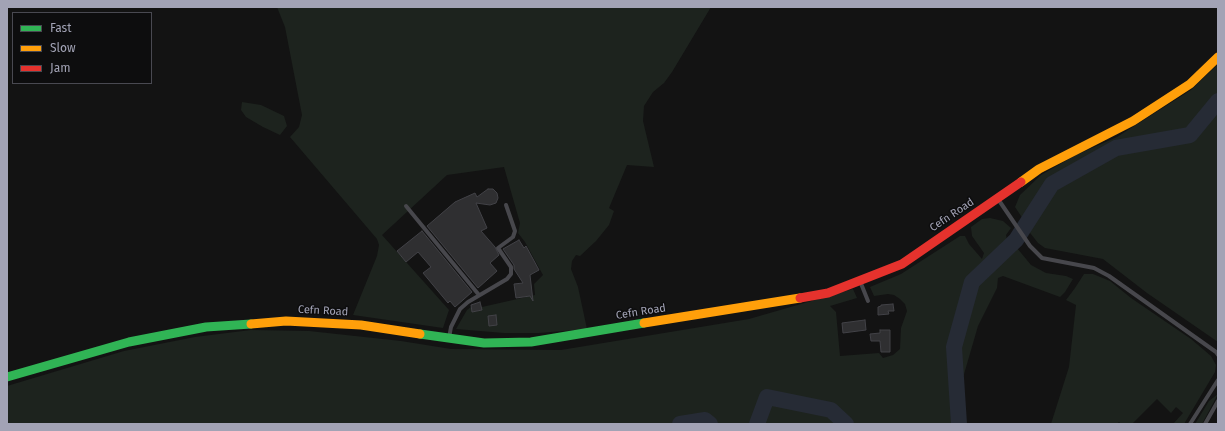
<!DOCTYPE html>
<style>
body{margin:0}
#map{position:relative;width:1225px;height:431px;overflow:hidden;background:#131313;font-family:"Fira Sans",sans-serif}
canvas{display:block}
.frame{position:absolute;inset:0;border:8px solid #a2a3b5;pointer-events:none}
.legend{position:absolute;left:12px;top:12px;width:140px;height:72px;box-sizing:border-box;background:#0d0d0e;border:1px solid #494951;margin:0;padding:5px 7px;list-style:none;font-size:12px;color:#a2a3b5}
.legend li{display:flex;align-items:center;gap:8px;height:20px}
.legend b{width:20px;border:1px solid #494951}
</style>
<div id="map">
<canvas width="1225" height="431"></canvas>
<div class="frame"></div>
<ul class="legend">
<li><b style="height:5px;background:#30b455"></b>Fast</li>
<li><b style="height:5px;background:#ff9f0a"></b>Slow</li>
<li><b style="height:5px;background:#e5322d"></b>Jam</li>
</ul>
</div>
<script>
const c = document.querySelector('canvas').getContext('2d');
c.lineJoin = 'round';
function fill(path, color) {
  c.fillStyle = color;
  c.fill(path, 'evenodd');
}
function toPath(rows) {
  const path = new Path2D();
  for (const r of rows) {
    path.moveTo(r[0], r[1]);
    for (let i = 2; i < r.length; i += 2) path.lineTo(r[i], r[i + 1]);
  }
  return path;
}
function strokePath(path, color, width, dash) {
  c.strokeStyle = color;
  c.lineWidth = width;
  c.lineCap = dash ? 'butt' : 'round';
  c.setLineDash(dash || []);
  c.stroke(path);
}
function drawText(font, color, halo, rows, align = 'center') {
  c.font = font + ' "Fira Sans",sans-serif';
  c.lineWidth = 3;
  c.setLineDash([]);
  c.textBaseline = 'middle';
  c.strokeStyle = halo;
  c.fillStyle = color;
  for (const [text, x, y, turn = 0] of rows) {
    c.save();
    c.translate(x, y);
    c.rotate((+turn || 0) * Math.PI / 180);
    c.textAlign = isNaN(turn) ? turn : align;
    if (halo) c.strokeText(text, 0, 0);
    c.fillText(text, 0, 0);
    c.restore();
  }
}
const green = toPath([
 [277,7,711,7,672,72,664,83,653,92,644,106,643,121,654,167,627,165,609,208,614,211,609,225,596,241,580,256,576,255,572,261,571,269,578,287,587,329,539,333,504,333,456,329,467,310,471,307,473,312,482,310,482,307,535,295,534,284,543,275,525,242,518,233,520,223,504,167,447,175,382,235,449,310,443,328,353,315,377,256,379,245,377,239,290,137,299,127,302,115,285,27],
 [1218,64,1218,342,1147,293,1103,259,1045,248,1038,243,1027,229,1030,224,1023,219,1015,207,1020,195,1041,175,1076,155,1117,137,1191,90],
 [242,102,261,105,284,116,287,126,280,135,263,127,246,117,241,110],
 [990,218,1003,221,1011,228,1006,235,1008,245,1015,252,1017,248,1031,265,1046,273,1066,276,1073,279,1065,292,1060,297,1003,276,998,278,997,288,978,326,960,388,965,424,210,424,207,423,203,424,7,424,7,386,124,351,195,337,251,330,309,331,401,341,451,349,561,350,749,319,853,289,857,298,830,306,836,312,840,356,879,353,883,358,893,355,900,349,901,328,907,311,905,304,900,299,894,295,888,294,874,296,870,287,901,274,960,236,965,236,969,244,982,259,984,253,972,236,971,227,982,219],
 [1084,274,1093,274,1110,281,1131,298,1191,339,1211,356,1216,365,1215,372,1184,424,1173,424,1183,413,1176,407,1171,413,1157,399,1132,424,1121,424,1119,422,1117,424,1051,424,1069,367,1076,305,1066,300,1075,288],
 [1218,394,1202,424,1195,424,1209,401]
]);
const river = toPath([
 [680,424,705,420,710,424],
 [757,424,767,397,831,410,846,424],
 [959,424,954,347,972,282,1016,240,1052,184,1116,148,1190,135,1218,101]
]);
const building = toPath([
 [488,189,493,189,497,193,498,198,496,203,490,205,476,203,487,228,481,231,495,247,499,255,490,263,497,271,478,288,427,226,455,202,475,193,477,197,488,189],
 [422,231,472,292,455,307,450,301,448,303,423,273,431,267,418,252,406,262,397,251,422,231],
 [519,240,524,248,526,246,539,270,530,275,533,301,530,296,516,298,514,284,523,283,514,269,514,265,503,249,519,240],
 [480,302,482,310,472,312,471,305,480,302],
 [893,304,894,311,888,311,889,314,878,315,878,307,881,306,881,305,893,304],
 [496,315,497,325,489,326,488,316,496,315],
 [865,320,866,330,843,333,842,323,865,320],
 [880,330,890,330,890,352,881,352,880,341,871,341,870,334,880,333,880,330]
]);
const lane = toPath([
 [998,199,1030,246,1042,258,1094,268,1109,276,1216,352,1218,355],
 [406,206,479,295],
 [860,281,868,301],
 [449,338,451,327,460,309,468,302,507,279,511,274,511,267,498,248,513,237,515,231,506,205],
 [1190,424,1218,380],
 [1205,424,1218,401]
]);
const fast = toPath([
 [420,334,484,343,531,342,644,323],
 [7,377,129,342,206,327,251,324]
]);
const slow = toPath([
 [1021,182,1039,169,1133,121,1190,84,1218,57],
 [644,323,800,298],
 [251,324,286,321,361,325,420,334]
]);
const jam = toPath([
 [800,298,828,293,902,264,1021,182]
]);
const streetNames = [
 ["Cefn Road",952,215,-34],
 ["Cefn Road",323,311,3],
 ["Cefn Road",641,312,-9]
];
fill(green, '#1d231e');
strokePath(river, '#262b35', 16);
fill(building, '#2f2f31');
strokePath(building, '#424247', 1);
strokePath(lane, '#47474c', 4);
strokePath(fast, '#30b455', 9);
strokePath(slow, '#ff9f0a', 9);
strokePath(jam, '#e5322d', 9);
drawText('11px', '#a2a3b5', '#0d0d0e', streetNames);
</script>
